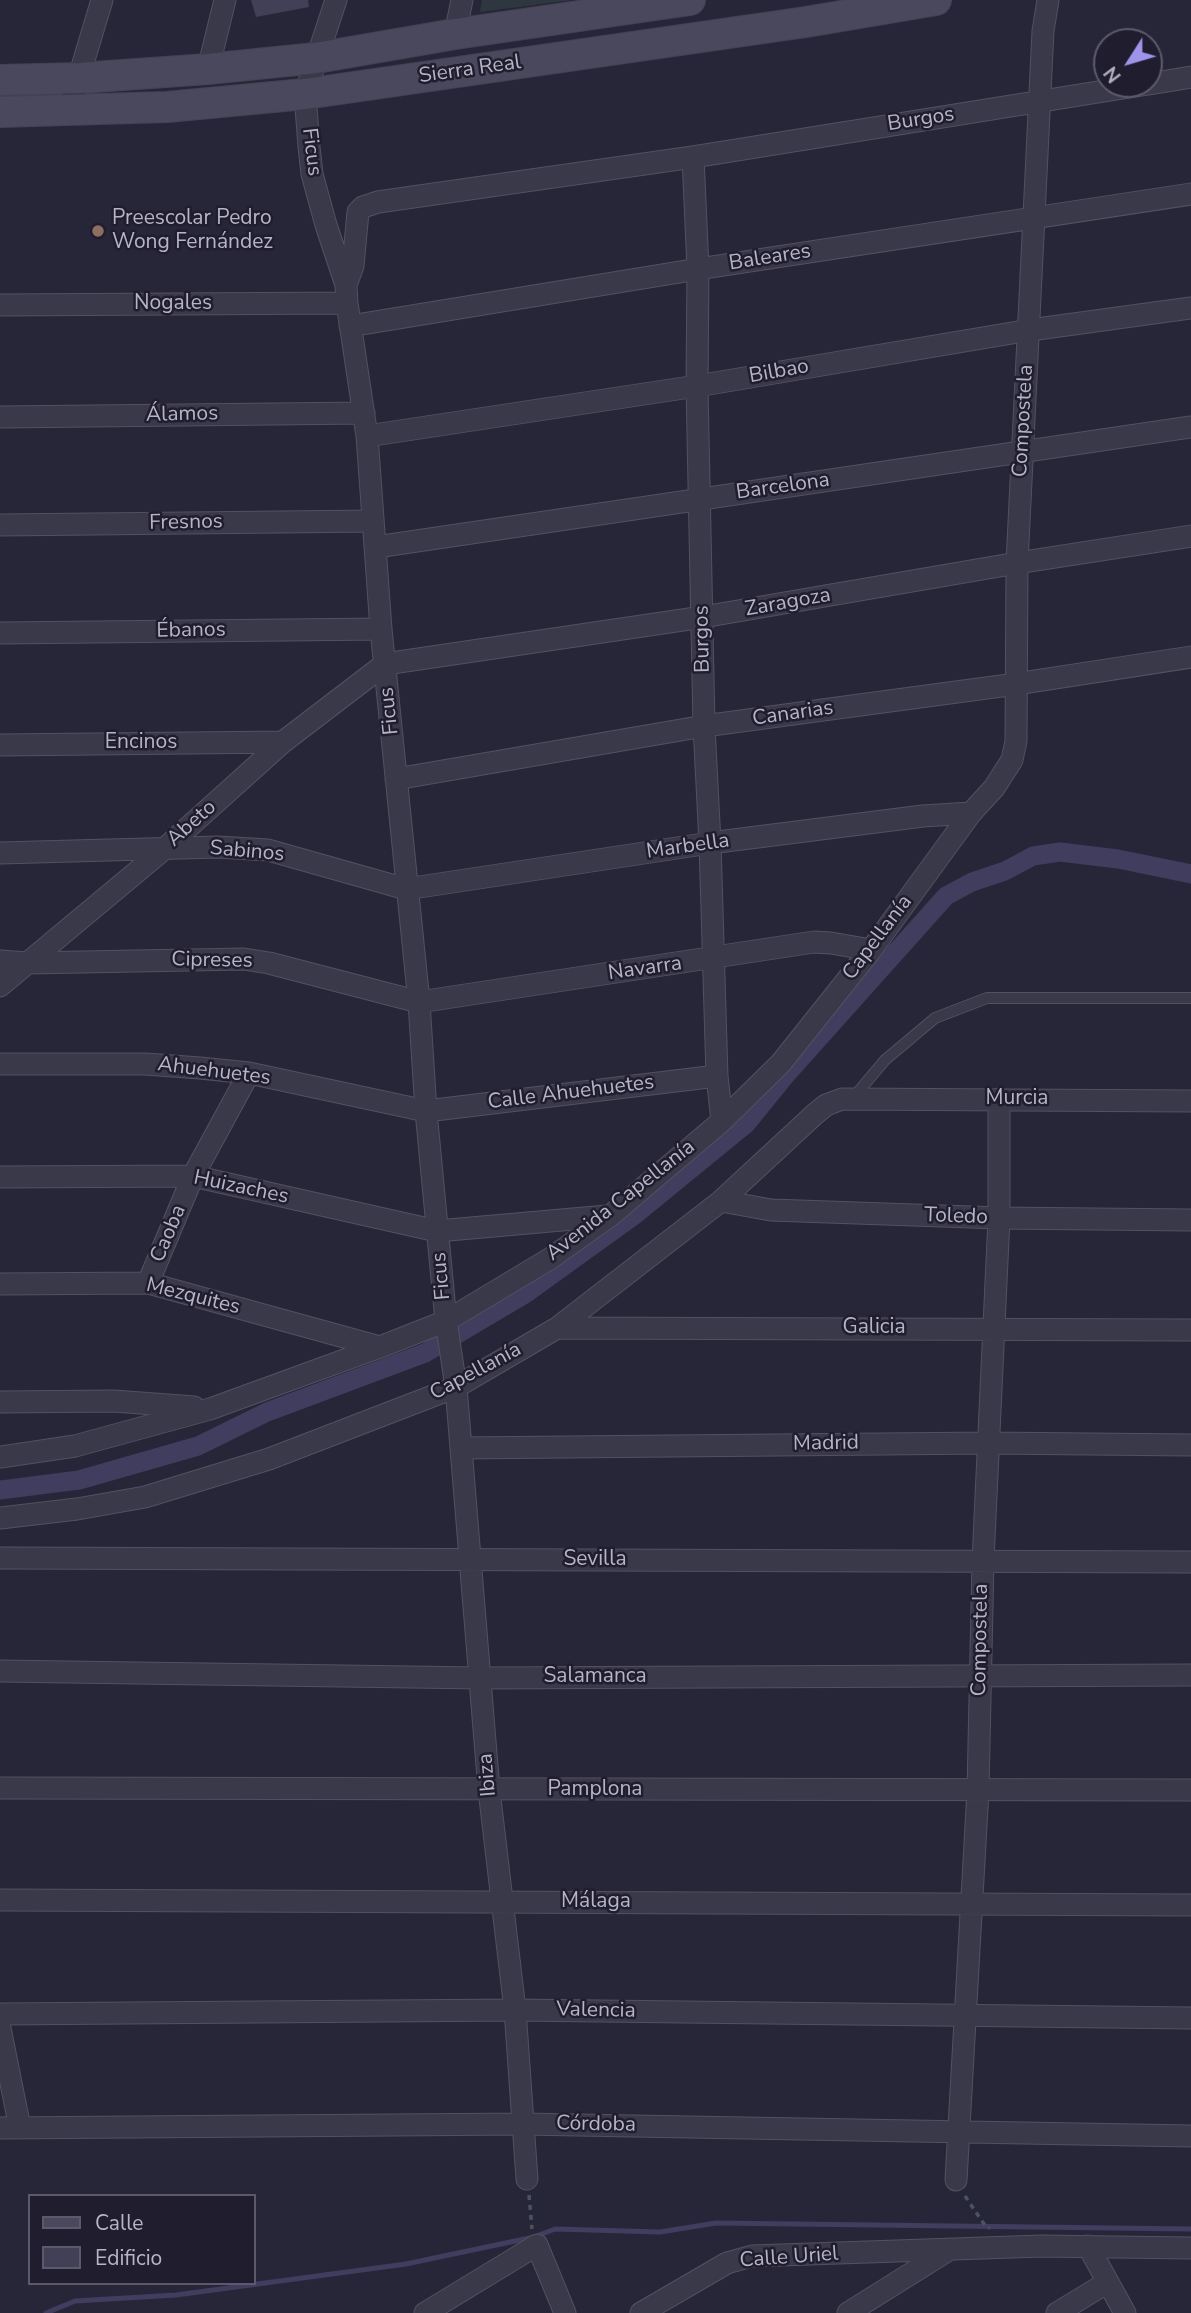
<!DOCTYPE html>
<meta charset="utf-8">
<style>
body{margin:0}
#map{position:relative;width:1191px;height:2313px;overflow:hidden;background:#272639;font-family:"Nunito Sans",sans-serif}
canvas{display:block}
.legend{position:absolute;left:28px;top:2194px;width:228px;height:91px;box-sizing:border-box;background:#201e2e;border:2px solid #5c5a6a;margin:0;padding:9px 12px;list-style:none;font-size:21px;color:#b6b4c5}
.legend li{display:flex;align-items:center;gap:14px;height:35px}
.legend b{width:35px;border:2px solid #5c5a6a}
.north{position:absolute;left:1093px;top:28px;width:70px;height:70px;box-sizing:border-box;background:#201e2e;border:2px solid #5c5a6a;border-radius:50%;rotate:233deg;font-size:19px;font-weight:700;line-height:28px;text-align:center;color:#b6b4c5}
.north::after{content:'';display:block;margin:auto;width:24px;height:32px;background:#9e94ea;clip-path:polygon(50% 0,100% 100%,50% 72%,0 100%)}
</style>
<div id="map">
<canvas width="1191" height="2313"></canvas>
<ul class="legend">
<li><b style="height:9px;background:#4a485c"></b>Calle</li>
<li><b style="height:19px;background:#424056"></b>Edificio</li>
</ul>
<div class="north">N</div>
</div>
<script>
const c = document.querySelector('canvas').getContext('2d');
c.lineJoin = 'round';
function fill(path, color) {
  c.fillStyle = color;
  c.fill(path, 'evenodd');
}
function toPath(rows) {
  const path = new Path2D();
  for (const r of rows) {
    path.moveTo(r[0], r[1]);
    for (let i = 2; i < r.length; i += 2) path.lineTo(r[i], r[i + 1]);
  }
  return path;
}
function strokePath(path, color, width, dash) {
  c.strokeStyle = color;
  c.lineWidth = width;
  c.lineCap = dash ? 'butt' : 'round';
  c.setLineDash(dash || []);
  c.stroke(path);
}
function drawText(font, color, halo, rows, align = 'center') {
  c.font = font + ' "Nunito Sans",sans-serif';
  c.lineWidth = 5;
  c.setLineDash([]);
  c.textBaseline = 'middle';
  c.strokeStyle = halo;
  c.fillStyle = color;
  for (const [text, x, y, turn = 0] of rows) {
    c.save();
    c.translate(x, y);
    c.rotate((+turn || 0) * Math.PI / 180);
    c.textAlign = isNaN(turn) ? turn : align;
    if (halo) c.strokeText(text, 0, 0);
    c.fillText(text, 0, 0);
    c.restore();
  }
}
const green = toPath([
 [482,0,573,0,480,12]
]);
const stream = toPath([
 [46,2313,75,2301,176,2295,406,2264,534,2237,555,2229,660,2232,716,2223,1191,2229]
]);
const canal = toPath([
 [0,1490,79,1480,198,1446,267,1412,425,1353,525,1294,636,1214,746,1124,785,1076,946,896,972,882,1005,871,1033,856,1060,852,1118,859,1191,874]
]);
const building = toPath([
 [251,0,308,0,309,7,256,17]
]);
const path = toPath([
 [529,2195,532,2229],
 [965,2196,986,2227,990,2228]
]);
const lane = toPath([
 [853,1098,885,1060,935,1018,987,998,1191,998]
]);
const street = toPath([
 [336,0,305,94,309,147,312,174,326,225,346,285,347,303,367,436,381,629,419,1002,426,1111,446,1321,456,1387,489,1790,515,2010,527,2179],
 [455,34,462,0],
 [208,69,225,0],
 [1149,84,1191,77],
 [69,110,102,0],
 [693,157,698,269,697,386,704,726,710,843,717,1076,722,1121],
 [346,285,353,266,358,212,363,207,378,202,693,157,1148,84],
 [0,305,347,303],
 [350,326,698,269,1191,194],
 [0,417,364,413],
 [367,436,697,386,1030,330,1191,308],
 [0,525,373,521],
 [376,547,1191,427],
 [0,633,381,629],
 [0,745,283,742],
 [396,779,704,726,1016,684,1191,657],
 [0,853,218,847,268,850,406,889,710,843,923,816,971,813],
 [0,961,28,963,244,959,269,963,419,1002,814,942,831,943,871,950],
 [0,986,163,850,283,742,385,664,703,617,1017,563,1191,536],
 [0,1064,145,1064,200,1068,249,1073,426,1111,717,1076],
 [0,1177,193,1176,437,1231,607,1216],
 [721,1201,771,1210,999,1218,1191,1220],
 [148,1283,193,1176,249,1073],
 [0,1284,148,1283,380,1347],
 [557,1328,1191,1330],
 [0,1402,114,1401,194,1407],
 [461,1448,988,1443,1191,1445],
 [0,1457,75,1446,210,1409,380,1347,446,1321,551,1258,610,1216,722,1121,781,1063,871,950,971,813,994,788,1012,760,1016,741,1017,563,1043,31,1048,0],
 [0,1518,77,1509,145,1497,269,1459,456,1387,557,1328,721,1201,815,1114,826,1105,842,1099,1191,1101],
 [0,1558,1191,1562],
 [0,1671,480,1678,1191,1675],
 [0,1788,1191,1790],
 [0,1900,1191,1905],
 [0,2014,515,2010,1191,2018],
 [0,2028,20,2128],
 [0,2128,523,2124,1191,2136],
 [956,2180,978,1790,983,1561,999,1218,999,1099],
 [1088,2246,1125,2313],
 [425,2313,537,2245,565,2313],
 [641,2313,727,2263,752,2256,1041,2246,1191,2248],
 [848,2313,947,2251],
 [1057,2313,1108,2282]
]);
const secondary = toPath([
 [0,80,80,78,208,69,316,58,455,34,690,0],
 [0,112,167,107,305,94,806,22,936,0]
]);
const markers = [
 [98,231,7,"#8d6e63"]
];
const streetNames = [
 ["Sierra Real",470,70,-8],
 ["Burgos",921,120,-9],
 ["Ficus",311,152,83],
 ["Baleares",770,258,-9],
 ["Nogales",173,304],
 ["Bilbao",779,372,-10],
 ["Álamos",182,415,-1],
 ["Compostela",1024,421,-87],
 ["Barcelona",783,487,-8],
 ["Fresnos",186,523,-1],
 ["Zaragoza",788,603,-10],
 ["Ébanos",191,631,-1],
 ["Burgos",703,639,-91],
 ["Ficus",390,711,-96],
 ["Canarias",793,714,-8],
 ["Encinos",141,743],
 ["Abeto",192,824,-42],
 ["Marbella",688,847,-8],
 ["Sabinos",247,852,5],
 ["Capellanía",878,938,-53],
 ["Cipreses",212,961,1],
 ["Navarra",645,969,-8],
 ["Ahuehuetes",214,1072,7],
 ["Calle Ahuehuetes",571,1093,-7],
 ["Murcia",1017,1099],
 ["Huizaches",241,1188,12],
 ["Avenida Capellanía",621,1201,-38],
 ["Toledo",956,1217,2],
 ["Caoba",169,1234,-67],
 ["Ficus",442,1276,-95],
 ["Mezquites",193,1297,14],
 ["Galicia",874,1328],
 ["Capellanía",476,1372,-28],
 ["Madrid",826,1444,-1],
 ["Sevilla",595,1560],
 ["Compostela",981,1640,-89],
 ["Salamanca",595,1677],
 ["Ibiza",488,1775,-95],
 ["Pamplona",595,1790],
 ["Málaga",596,1902],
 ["Valencia",596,2011,1],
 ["Córdoba",596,2125,1],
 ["Calle Uriel",789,2258,-4]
];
const poiNames = [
 ["Preescolar Pedro",112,219],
 ["Wong Fernández",112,243]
];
fill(green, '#2e3740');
strokePath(stream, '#403d5f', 5);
strokePath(canal, '#403d5f', 19);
fill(building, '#424056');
strokePath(lane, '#535161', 12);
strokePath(street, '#535161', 23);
strokePath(secondary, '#444252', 32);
strokePath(path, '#4c535e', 3.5, [5, 5]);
strokePath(lane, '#3a3949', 10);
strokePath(street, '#3a3949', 21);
strokePath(secondary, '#4a485c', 30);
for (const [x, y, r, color] of markers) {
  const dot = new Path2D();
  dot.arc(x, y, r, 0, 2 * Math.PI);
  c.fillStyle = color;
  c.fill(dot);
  strokePath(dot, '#201e2e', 2.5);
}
drawText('21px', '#b6b4c5', '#201e2e', streetNames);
drawText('21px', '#b6b4c5', '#201e2e', poiNames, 'left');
</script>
